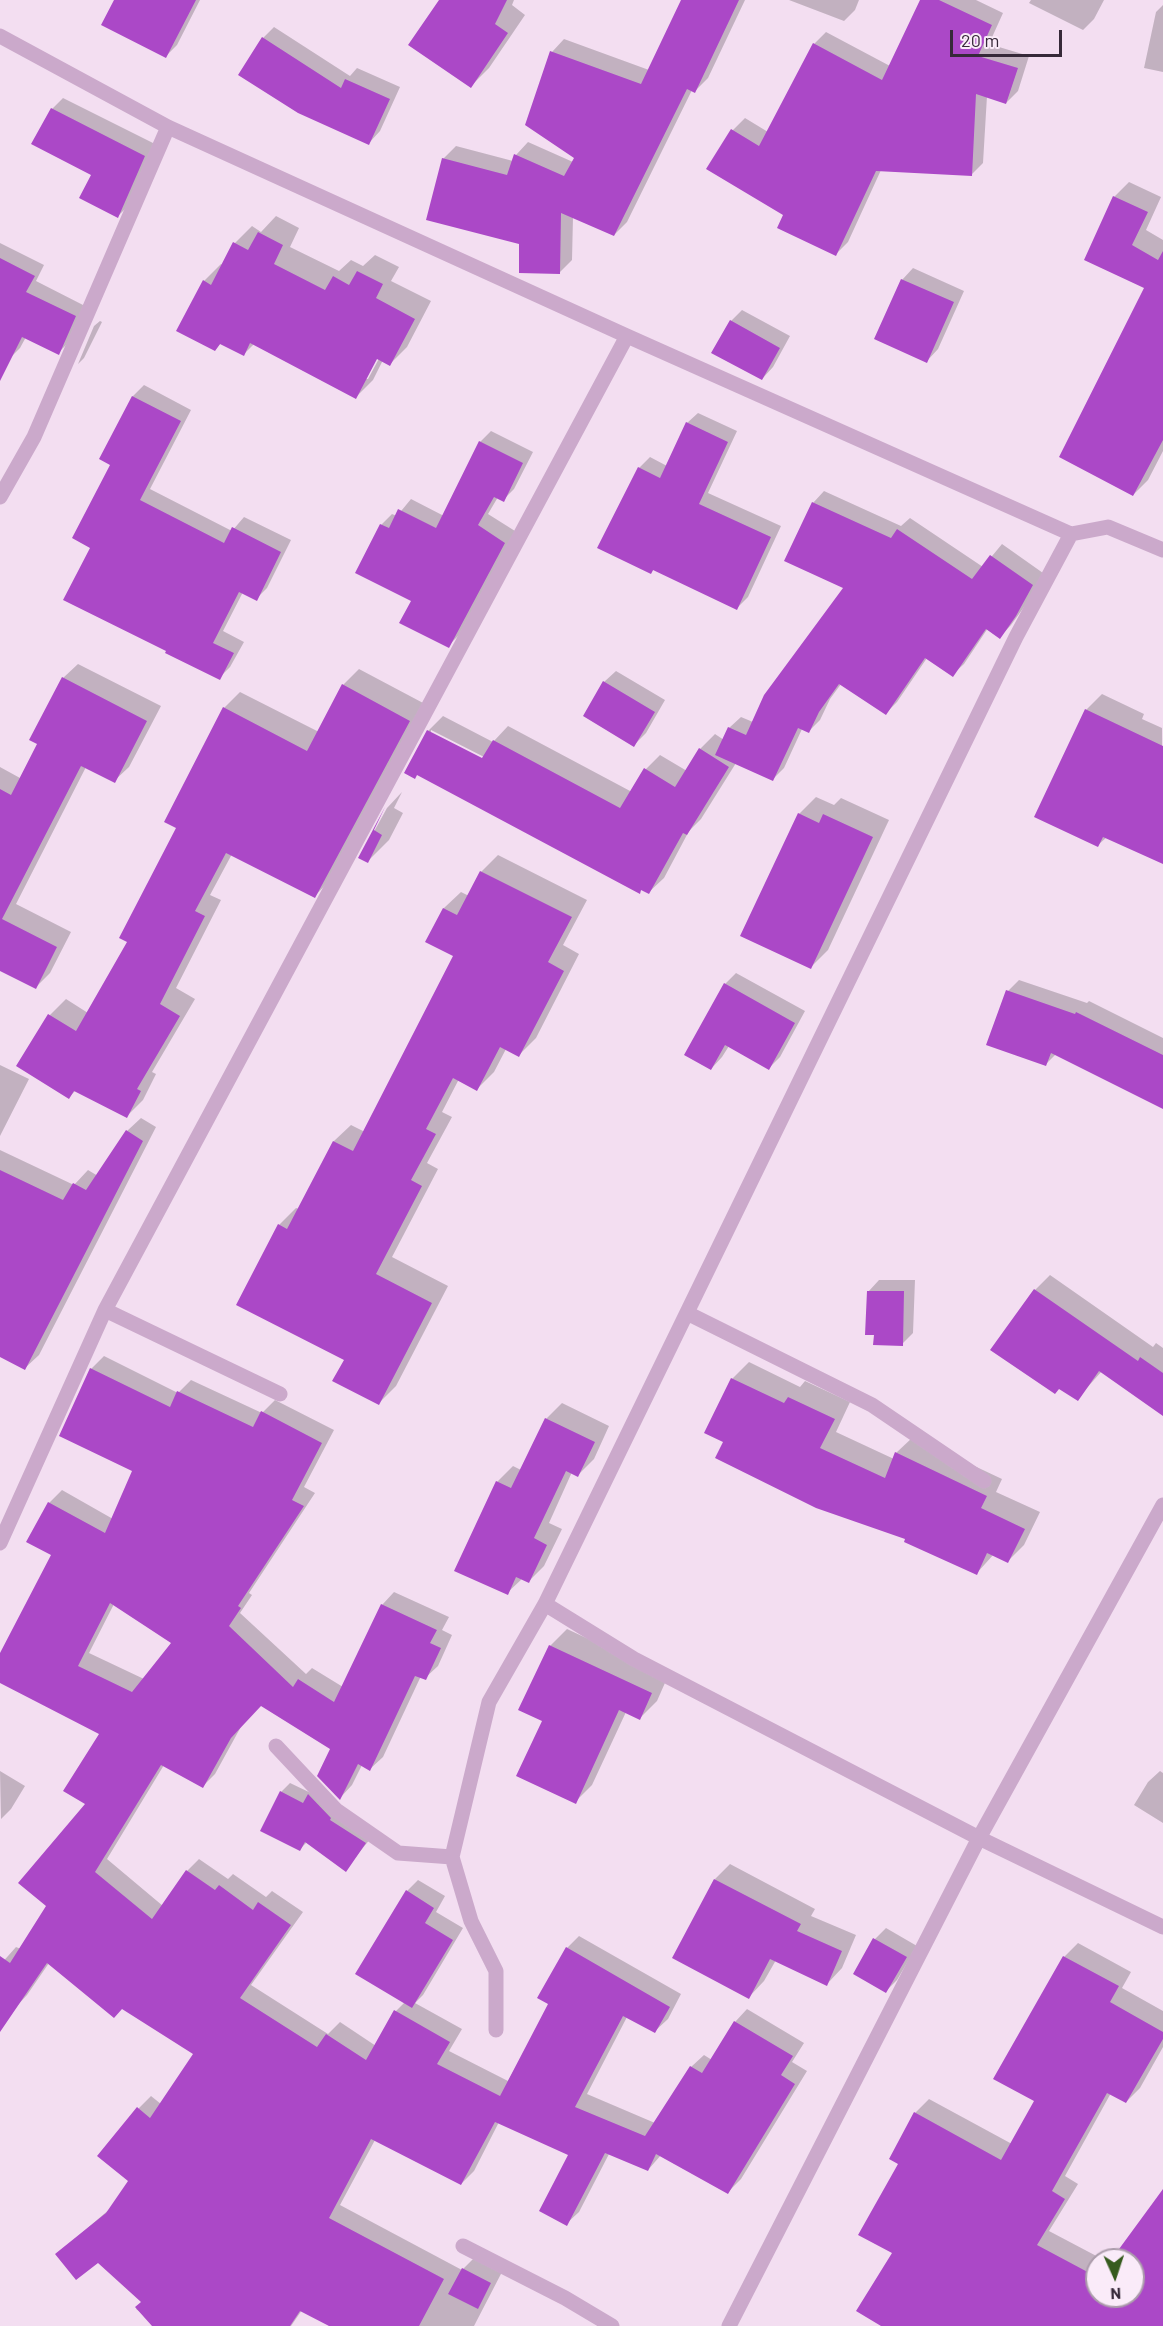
<!DOCTYPE html>
<style>
body{margin:0}
#map{position:relative;width:1163px;height:2326px;overflow:hidden;background:#f3def1;font-family:Barlow,sans-serif}
canvas{display:block}
.north{position:absolute;left:1085px;top:2248px;width:60px;height:60px;box-sizing:border-box;background:#faebf9;border:2px solid #ac9dac;border-radius:50%;rotate:177deg;font-size:16px;font-weight:700;line-height:24px;text-align:center;color:#362939}
.north::after{content:'';display:block;margin:auto;width:21px;height:27px;background:#365b1e;clip-path:polygon(50% 0,100% 100%,50% 72%,0 100%)}
.scale{position:absolute;left:950px;top:30px;width:112px;height:27px;box-sizing:border-box;border:3px solid #362939;border-top:0;padding-left:8px;font-size:18px;line-height:21px;white-space:nowrap;color:#362939;-webkit-text-stroke:4px #faebf9;paint-order:stroke}
</style>
<div id="map">
<canvas width="1163" height="2326"></canvas>
<div class="north">N</div>
<div class="scale">20 m</div>
</div>
<script>
const c = document.querySelector('canvas').getContext('2d');
c.lineJoin = 'round';
function fill(path, color) {
  c.fillStyle = color;
  c.fill(path, 'evenodd');
}
function toPath(rows) {
  const path = new Path2D();
  for (const r of rows) {
    path.moveTo(r[0], r[1]);
    for (let i = 2; i < r.length; i += 2) path.lineTo(r[i], r[i + 1]);
  }
  return path;
}
function strokePath(path, color, width, dash) {
  c.strokeStyle = color;
  c.lineWidth = width;
  c.lineCap = dash ? 'butt' : 'round';
  c.setLineDash(dash || []);
  c.stroke(path);
}
const shadow = toPath([
 [116,0,200,0,177,45,166,56],
 [440,0,514,0,512,5,525,15,489,68,471,86],
 [682,0,745,0,708,78,695,91,692,90,627,222,614,235,573,217,572,260,559,273,521,243,443,159,456,146,513,161,516,155,528,142,573,162,576,158,552,52,564,39,649,70],
 [789,0,859,0,855,10,844,21],
 [922,0,976,0,1003,13,989,44,1029,56,1018,91,1006,103,987,96,983,163,971,175,881,170,848,242,836,254,785,214,708,169,733,130,745,118,768,132,814,44,826,32,890,66],
 [1031,0,1104,0,1094,19,1083,30,1029,3],
 [1163,5,1163,72,1144,68,1156,12],
 [274,27,350,76,357,68,400,87,380,131,369,143,263,38],
 [63,98,155,144,129,205,118,216,52,109],
 [1129,182,1161,197,1146,230,1163,240,1163,451,1148,480,1133,495,1146,287,1114,197],
 [276,216,299,228,290,247,339,271,351,260,363,266,375,255,399,267,391,281,431,301,407,347,390,364,383,360,373,380,356,397,254,344,244,354,221,343,215,350,204,281,221,264,223,265,235,243,252,226,261,232],
 [379,352,382,353,368,379,365,379],
 [0,243,44,265,36,281,85,306,68,343,58,353,26,337,20,348,10,358,0,353],
 [913,268,964,291,938,349,927,361,902,280],
 [742,310,790,336,773,367,762,379,731,321],
 [100,321,102,322,84,358,78,364,94,326],
 [144,385,191,410,150,489,232,531,244,517,291,540,267,588,256,599,243,592,223,631,244,642,230,667,219,678,92,547,112,464,102,459,133,396],
 [698,413,737,431,708,493,781,526,748,597,737,608,654,569,651,573,639,468,650,457,667,466,687,423],
 [491,431,533,452,514,489,503,500,498,497,488,514,515,531,459,635,448,646,413,600,381,525,392,514,397,516,411,499,444,516,480,442],
 [824,491,901,526,910,518,983,567,1002,544,1043,573,1027,603,1011,625,1000,637,988,628,964,664,952,675,927,658,897,702,886,713,841,684,830,699,820,720,809,731,802,729,784,768,773,779,736,763,701,819,689,831,664,878,649,892,642,889,639,892,418,773,415,777,406,772,428,731,443,716,493,742,508,726,632,792,646,769,660,755,687,771,700,749,715,734,724,740,729,728,741,717,753,722,765,696,845,587,786,560,813,503],
 [431,730,490,760,488,763,431,734],
 [78,664,161,706,129,767,114,781,86,767,16,904,71,932,50,973,36,987,0,969,0,767,20,778,39,743,63,678],
 [359,669,425,704,330,880,314,897,232,854,210,895,221,900,176,988,195,999,152,1072,156,1074,143,1100,127,1116,76,1090,69,1097,50,1015,66,999,88,1013,130,941,178,827,224,708,240,692,319,732,343,685],
 [616,671,665,700,646,733,634,745,604,682],
 [1102,694,1144,714,1142,719,1162,728,1163,862,1107,837,1098,845,1086,710],
 [402,792,394,808,403,813,389,840,368,861,360,857,387,808],
 [816,797,834,805,841,798,889,820,828,950,811,967,799,814],
 [498,855,587,900,563,945,579,954,536,1038,519,1055,506,1049,494,1072,477,1089,459,1079,442,1112,452,1117,427,1163,438,1169,392,1257,448,1286,396,1386,379,1403,346,1359,279,1225,296,1208,299,1209,334,1141,351,1125,365,1132,455,956,427,941,444,908,461,892,469,896,481,872],
 [736,973,805,1011,780,1057,769,1068,729,1046,722,1057,711,1069,725,984],
 [1019,980,1087,1003,1089,1001,1163,1038,1163,1103,1056,1054,1046,1064,1008,991],
 [0,1065,29,1079,0,1136],
 [141,1118,156,1127,39,1355,25,1368,0,1356,0,1150,74,1185,88,1170,98,1176,127,1131],
 [1050,1275,1153,1347,1156,1343,1163,1348,1163,1400,1102,1371,1077,1399,1035,1290],
 [879,1280,915,1280,913,1333,902,1344,876,1334,868,1292],
 [104,1356,178,1393,191,1380,262,1413,275,1400,334,1430,304,1487,315,1493,249,1593,252,1595,240,1613,306,1674,312,1668,343,1687,382,1605,394,1592,449,1617,442,1630,452,1635,438,1666,425,1678,421,1676,383,1757,370,1769,362,1765,352,1785,340,1798,332,1749,261,1704,243,1723,215,1774,203,1786,164,1765,107,1859,163,1906,187,1871,199,1859,228,1879,233,1874,266,1897,272,1891,303,1912,251,1985,328,2034,340,2022,376,2046,396,2011,405,2002,407,1891,418,1880,445,1896,436,1912,463,1928,423,1995,415,2003,462,2029,449,2051,508,2081,550,2004,567,1948,579,1936,681,1994,668,2019,655,2031,627,2017,587,2094,655,2123,691,2067,704,2055,712,2060,735,2022,747,2009,804,2043,792,2062,807,2071,741,2179,728,2192,661,2155,648,2170,609,2154,579,2212,566,2224,570,2155,499,2122,474,2171,461,2184,375,2140,340,2205,462,2270,476,2256,503,2270,474,2326,332,2326,302,2310,291,2326,160,2326,136,2309,143,2301,98,2261,57,2254,111,2208,130,2181,139,2108,151,2096,161,2104,195,2053,49,1963,27,1995,15,2008,0,1998,0,1965,16,1947,21,1949,48,1906,87,1804,101,1734,0,1682,0,1656,53,1555,49,1503,62,1490,113,1519,134,1471,91,1369],
 [114,1604,173,1643,144,1679,89,1653],
 [749,1362,800,1387,805,1381,850,1402,836,1432,894,1459,896,1453,913,1437,1002,1479,996,1492,1040,1512,1024,1545,1008,1561,994,1554,976,1574,725,1442,732,1379],
 [562,1403,609,1426,594,1459,578,1475,572,1472,549,1523,562,1529,544,1566,529,1581,523,1578,507,1593,497,1482,513,1466,521,1470,546,1419],
 [567,1629,668,1676,657,1701,640,1718,626,1712,592,1785,575,1802,544,1720,550,1646],
 [0,1771,25,1786,11,1809,1,1819],
 [1160,1771,1163,1773,1163,1823,1134,1805,1148,1782],
 [290,1783,311,1793,375,1833,345,1870,307,1842,300,1849,281,1792],
 [730,1864,815,1909,811,1916,856,1935,842,1968,827,1984,776,1960,764,1981,749,1997,715,1879],
 [886,1928,917,1946,897,1980,886,1991,875,1939],
 [1078,1943,1131,1972,1122,1988,1163,2011,1163,2047,1140,2088,1126,2102,1111,2093,1065,2176,1078,2184,1049,2231,1104,2260,1097,2260,1097,2296,1133,2296,1133,2260,1113,2260,1163,2192,1163,2326,884,2326,894,2253,900,2163,915,2113,929,2099,1012,2144,1036,2101,1064,1957]
]);
const building = toPath([
 [114,0,196,0,166,58,101,25],
 [439,0,507,0,495,24,508,33,471,88,408,45],
 [681,0,739,0,695,93,687,89,614,236,561,213,560,274,519,273,519,244,426,220,442,158,507,175,514,154,564,176,574,158,525,125,550,51,641,84],
 [920,0,939,0,992,25,978,56,1018,68,1006,104,976,94,972,176,876,171,836,256,777,228,783,215,706,169,731,129,759,146,813,43,882,80],
 [262,37,341,88,345,79,390,99,369,145,298,113,238,75],
 [51,108,145,156,118,218,79,198,91,175,31,144],
 [1113,196,1148,212,1132,245,1158,260,1163,251,1163,440,1133,496,1059,457,1144,288,1084,260],
 [258,232,283,245,274,264,325,290,333,276,349,285,357,271,383,284,376,298,415,319,390,366,377,359,356,399,250,343,244,356,220,344,215,351,176,331,203,280,211,285,233,242,248,250],
 [0,258,35,276,26,292,76,316,59,355,22,337,0,381],
 [901,279,954,302,927,363,874,339],
 [730,320,780,348,762,380,711,353],
 [132,396,181,421,140,500,224,543,232,527,281,552,257,601,239,592,213,643,234,653,220,680,165,653,166,651,63,600,90,548,72,538,110,465,99,459],
 [686,422,728,442,699,504,771,537,737,610,653,570,651,574,597,548,638,467,660,478],
 [479,441,523,463,504,502,494,497,478,525,505,543,449,648,399,623,411,601,355,573,380,524,389,528,398,509,436,528],
 [812,502,891,538,897,529,972,579,990,555,1033,585,1016,616,1000,639,986,629,953,677,925,658,886,715,839,684,819,712,809,733,798,728,773,781,715,755,728,727,746,735,764,695,843,588,784,561],
 [62,677,147,721,115,783,81,766,2,919,57,947,36,989,0,971,0,789,11,795,37,744,29,740],
 [603,681,655,712,634,747,583,716],
 [342,684,410,721,315,898,226,853,195,911,205,916,160,1004,180,1016,137,1089,141,1091,127,1118,74,1091,69,1099,16,1066,48,1014,76,1031,127,942,119,938,176,828,164,822,223,707,307,751],
 [1085,709,1163,746,1163,864,1103,837,1098,847,1034,817],
 [427,730,482,758,493,740,620,808,644,768,675,787,699,748,729,767,687,835,683,833,649,894,641,890,640,894,417,775,415,779,404,773],
 [385,807,374,830,382,835,368,863,358,858],
 [798,813,819,823,823,814,873,837,811,969,740,936],
 [480,871,572,917,548,962,564,971,519,1057,500,1047,477,1091,453,1078,426,1129,436,1134,411,1180,422,1186,376,1274,432,1303,379,1405,332,1381,344,1360,236,1305,278,1224,287,1229,333,1141,353,1151,453,956,425,942,443,908,457,915],
 [724,983,795,1023,769,1070,725,1045,711,1070,684,1055],
 [1006,990,1075,1014,1076,1012,1163,1055,1163,1109,1051,1053,1046,1066,986,1045],
 [126,1130,143,1141,25,1370,0,1357,0,1170,63,1200,73,1183,86,1190],
 [1034,1289,1138,1361,1140,1357,1163,1373,1163,1416,1099,1371,1078,1401,1059,1389,1055,1394,990,1350],
 [867,1291,904,1291,903,1346,873,1345,874,1335,865,1335],
 [90,1368,170,1407,177,1391,253,1427,261,1411,322,1443,292,1500,304,1506,238,1606,241,1608,229,1626,293,1687,298,1679,334,1702,381,1604,437,1630,430,1643,441,1648,426,1680,415,1676,370,1771,358,1764,340,1800,317,1776,330,1749,261,1706,231,1738,203,1788,161,1765,95,1872,152,1919,186,1870,215,1890,219,1885,253,1910,258,1902,291,1925,240,1998,317,2047,326,2034,366,2060,394,2010,450,2042,437,2064,500,2096,548,2004,537,1998,566,1947,670,2007,655,2033,623,2016,575,2107,645,2136,690,2066,702,2073,734,2021,793,2056,781,2075,795,2084,728,2194,656,2154,648,2171,605,2153,567,2226,539,2211,568,2155,495,2122,461,2185,371,2139,329,2218,444,2279,419,2326,329,2326,300,2311,290,2326,152,2326,135,2307,141,2302,98,2263,76,2280,55,2254,106,2213,128,2181,97,2156,137,2107,150,2118,193,2054,122,2009,114,2018,47,1963,0,2032,0,1956,10,1963,46,1906,18,1883,85,1804,63,1791,99,1734,0,1683,0,1653,51,1555,26,1542,48,1502,105,1533,132,1471,59,1436],
 [110,1603,171,1643,132,1692,78,1666],
 [731,1378,784,1403,788,1397,835,1419,820,1448,885,1478,895,1452,987,1496,981,1508,1025,1529,1008,1563,987,1553,977,1575,904,1542,905,1539,816,1508,715,1458,723,1442,704,1433],
 [545,1418,595,1442,578,1477,566,1471,534,1538,547,1545,529,1583,516,1577,508,1595,454,1571,496,1481,511,1488],
 [549,1645,652,1693,640,1720,619,1710,576,1804,516,1776,542,1721,518,1710],
 [280,1791,303,1803,308,1794,331,1818,330,1820,366,1843,346,1872,305,1842,300,1851,260,1831],
 [714,1879,801,1924,797,1931,842,1951,827,1986,770,1959,749,1999,672,1958],
 [406,1890,434,1908,425,1923,453,1940,412,2008,355,1974],
 [873,1938,907,1957,886,1993,853,1974],
 [1063,1956,1119,1986,1110,2002,1163,2032,1163,2039,1126,2103,1107,2093,1052,2191,1065,2199,1037,2245,1097,2277,1097,2296,1133,2296,1133,2260,1111,2260,1163,2189,1163,2326,881,2326,856,2311,892,2253,858,2235,898,2164,889,2159,914,2112,1001,2160,1034,2101,993,2079],
 [462,2268,491,2283,478,2309,448,2294]
]);
const street = toPath([
 [0,36,168,127,627,336,1071,534,1108,527,1163,550],
 [0,497,34,437,168,127],
 [105,1310,280,1394],
 [687,1313,872,1405,984,1481],
 [1163,1505,979,1838,1163,1927],
 [0,1543,105,1310,627,336],
 [545,1604,634,1659,979,1838,729,2326],
 [276,1746,336,1810,398,1853,452,1857],
 [496,2030,496,1971,471,1921,452,1857,489,1702,545,1604,1016,637,1071,534],
 [463,2246,565,2298,612,2326]
]);
fill(shadow, '#0003');
fill(building, '#ab48c7');
strokePath(street, '#cba9cb', 15);
</script>
